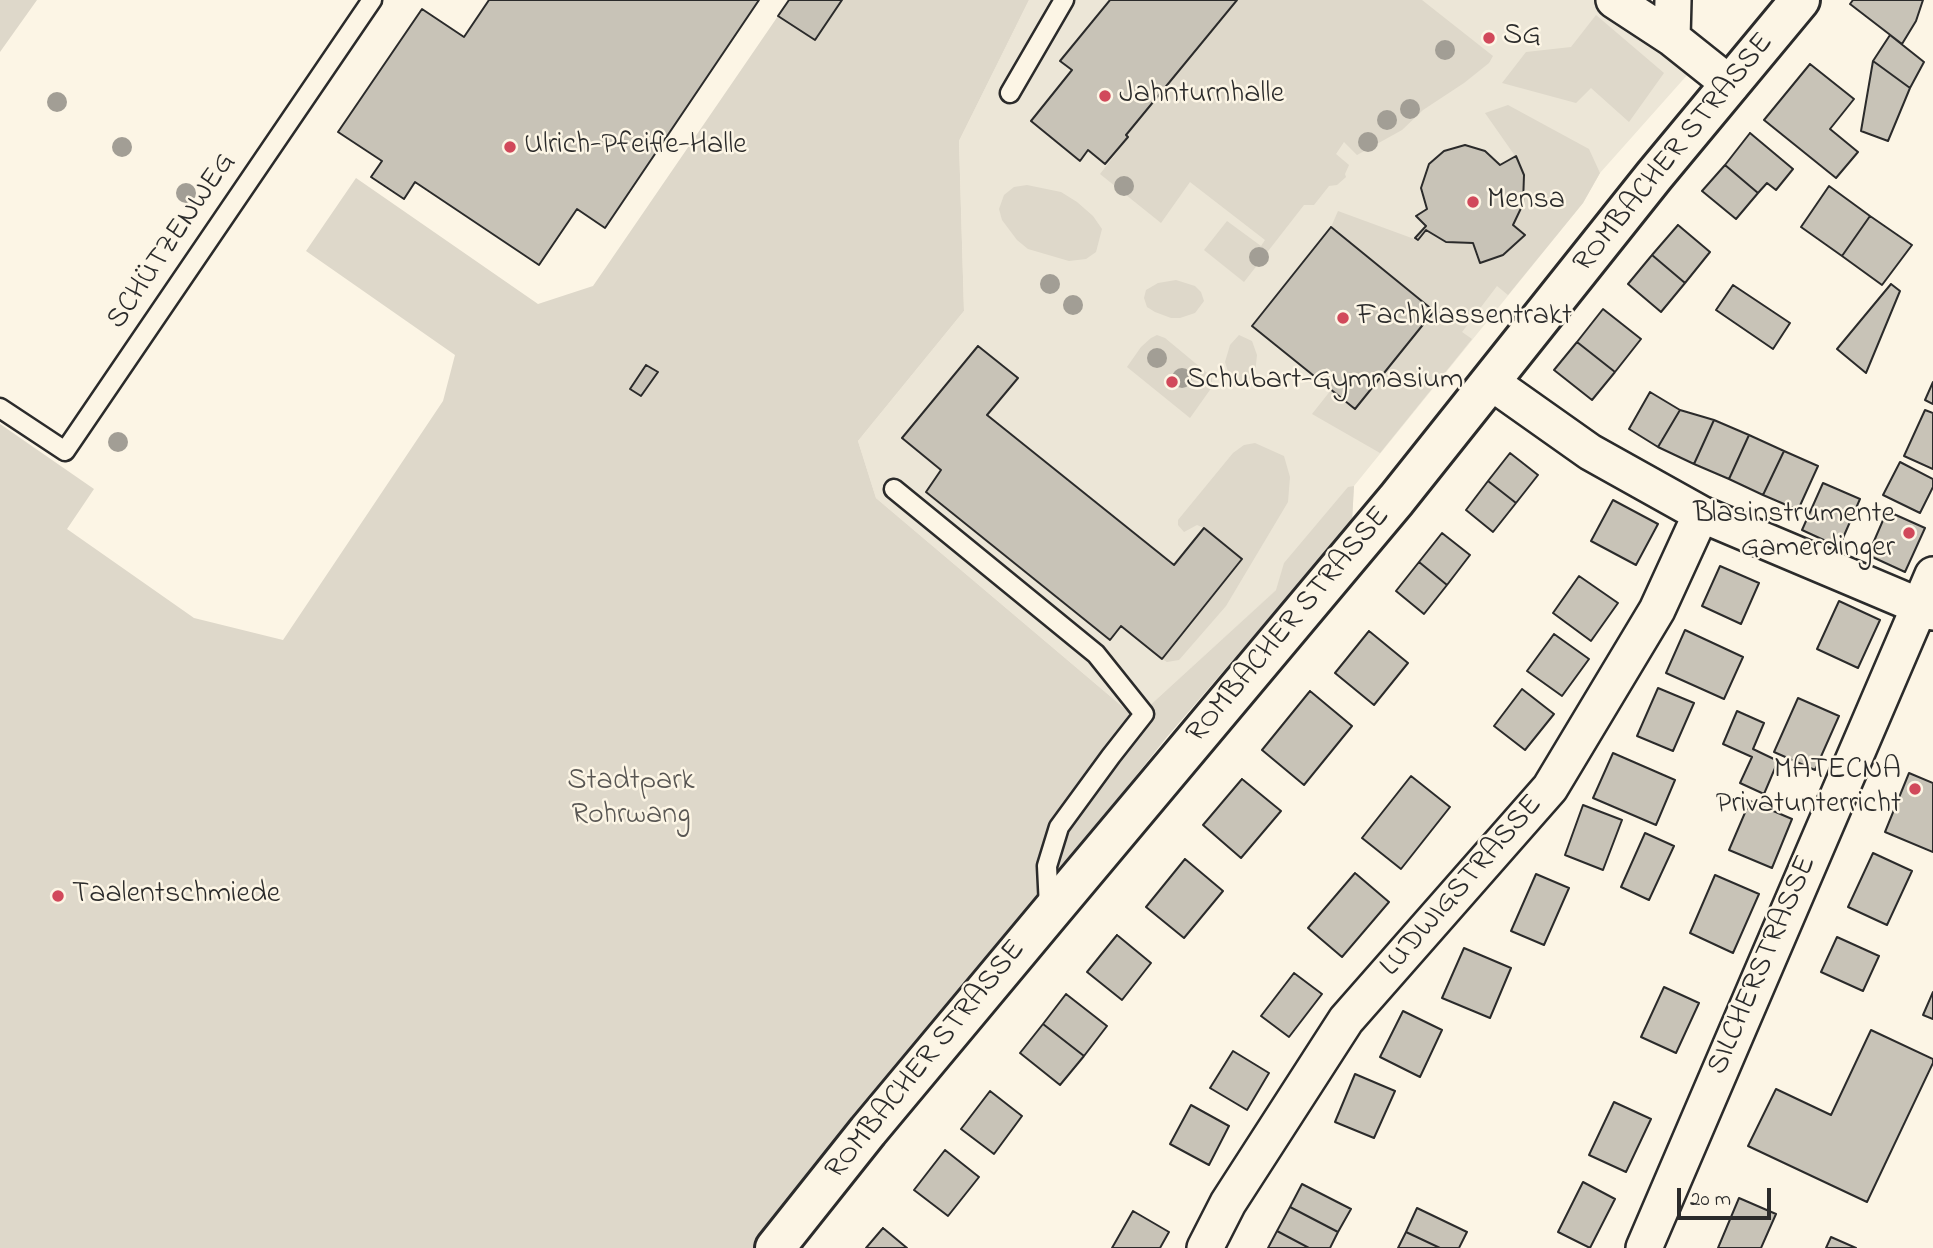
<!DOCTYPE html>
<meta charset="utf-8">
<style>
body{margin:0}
#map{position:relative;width:1933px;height:1248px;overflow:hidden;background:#fcf5e5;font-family:"Indie Flower",sans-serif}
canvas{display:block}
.scale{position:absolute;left:1677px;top:1188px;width:94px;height:32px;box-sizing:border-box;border:4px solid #2b2b2b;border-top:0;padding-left:9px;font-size:21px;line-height:24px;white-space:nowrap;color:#2b2b2b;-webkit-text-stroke:5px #fcf5e5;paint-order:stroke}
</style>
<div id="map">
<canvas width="1933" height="1248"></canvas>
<div class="scale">20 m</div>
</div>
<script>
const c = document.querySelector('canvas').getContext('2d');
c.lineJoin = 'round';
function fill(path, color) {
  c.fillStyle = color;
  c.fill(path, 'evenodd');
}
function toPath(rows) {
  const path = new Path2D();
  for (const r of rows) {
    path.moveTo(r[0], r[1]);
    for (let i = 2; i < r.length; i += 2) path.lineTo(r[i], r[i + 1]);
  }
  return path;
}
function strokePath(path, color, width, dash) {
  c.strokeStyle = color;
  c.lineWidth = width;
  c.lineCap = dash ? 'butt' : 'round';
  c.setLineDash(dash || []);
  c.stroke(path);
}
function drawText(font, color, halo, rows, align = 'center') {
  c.font = font + ' "Indie Flower",sans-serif';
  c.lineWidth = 5;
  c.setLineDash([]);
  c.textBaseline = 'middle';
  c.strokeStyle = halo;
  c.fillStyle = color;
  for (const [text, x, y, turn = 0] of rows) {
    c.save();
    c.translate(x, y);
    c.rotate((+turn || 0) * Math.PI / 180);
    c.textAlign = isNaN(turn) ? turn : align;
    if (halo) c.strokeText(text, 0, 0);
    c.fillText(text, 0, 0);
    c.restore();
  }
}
const built = toPath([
 [1029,0,1594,0,1653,39,1689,73,1600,173,1583,203,1354,486,1352,521,1136,718,876,498,858,441,964,311,959,141]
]);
const green = toPath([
 [0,0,37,0,0,52],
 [842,0,1029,0,959,141,964,311,858,441,876,498,1136,718,1276,590,1284,563,1348,487,1354,486,1352,521,1167,737,758,1248,0,1248,0,424,94,489,67,529,194,618,283,640,443,401,455,355,306,251,356,178,538,304,593,286,778,16,815,40],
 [1237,0,1422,0,1493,56,1489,63,1464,83,1423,110,1402,130,1357,155,1344,142,1336,154,1349,165,1345,174,1346,177,1337,185,1329,186,1314,205,1304,205,1244,282,1204,250,1227,221,1261,246,1265,240,1190,182,1161,223,1100,174,1128,138,1126,135],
 [1596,15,1664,73,1629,122,1591,88,1576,103,1502,83,1526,52,1571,47],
 [1508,105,1589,149,1600,173,1583,203,1508,295,1497,286,1462,332,1472,339,1380,453,1312,414,1331,390,1355,409,1434,311,1331,227,1338,211,1417,240,1426,230,1436,237,1465,244,1473,243,1480,262,1503,255,1525,235,1513,225,1523,204,1524,175,1520,163,1485,113],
 [1027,185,1061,192,1077,202,1093,216,1102,229,1096,252,1086,259,1069,261,1028,249,1017,240,1002,220,999,209,1004,195,1014,187],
 [1176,280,1195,286,1201,292,1204,301,1195,313,1180,318,1171,318,1155,312,1147,307,1144,298,1146,290,1158,283],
 [1157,335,1165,338,1212,377,1212,387,1190,418,1127,367,1141,347,1151,338],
 [1239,335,1252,341,1257,355,1255,374,1242,385,1235,384,1230,378,1225,362,1230,345],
 [1255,443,1284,456,1290,477,1288,502,1226,606,1179,660,1167,662,1162,659,1242,559,1204,528,1197,525,1184,532,1178,525,1178,520,1233,453,1244,445]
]);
const building = toPath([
 [489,0,759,0,605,228,577,209,539,265,415,182,404,199,371,177,382,161,338,132,422,9,464,37,489,0],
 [789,0,842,0,815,40,778,16,789,0],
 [1110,0,1237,0,1126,135,1128,137,1105,164,1088,150,1080,161,1031,121,1072,70,1060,61,1110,0],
 [1853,0,1923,0,1916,21,1902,44,1850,4,1853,0],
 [1890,35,1924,62,1910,88,1873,61,1890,35],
 [1873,61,1910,88,1888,141,1861,131,1873,61],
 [1810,64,1854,99,1830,129,1858,152,1836,178,1764,120,1810,64],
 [1750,133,1793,169,1776,190,1767,183,1758,193,1725,165,1750,133],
 [1465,145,1485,151,1500,165,1516,156,1524,175,1523,204,1513,225,1525,235,1503,255,1480,263,1473,243,1446,242,1426,230,1418,240,1415,238,1426,226,1416,216,1427,209,1421,188,1429,164,1444,151,1465,145],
 [1725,165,1758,193,1736,219,1702,191,1725,165],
 [1829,186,1870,216,1842,256,1801,227,1829,186],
 [1870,216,1912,245,1882,285,1842,256,1870,216],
 [1678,225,1710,252,1685,283,1652,255,1678,225],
 [1331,227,1434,311,1355,409,1252,326,1331,227],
 [1652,255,1685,283,1661,312,1628,284,1652,255],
 [1891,284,1900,291,1866,373,1837,349,1891,284],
 [1733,285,1790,323,1773,349,1716,310,1733,285],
 [1603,309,1641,339,1615,372,1577,342,1603,309],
 [1577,342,1615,372,1592,400,1554,370,1577,342],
 [978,346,1018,378,987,415,1174,565,1204,528,1242,559,1162,659,1121,626,1110,640,926,492,941,470,902,438,978,346],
 [646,365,658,372,641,396,630,389,646,365],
 [1933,382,1933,404,1925,400,1933,382],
 [1650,392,1680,410,1658,447,1629,429,1650,392],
 [1680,410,1714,420,1694,464,1658,447,1680,410],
 [1925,410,1933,413,1933,469,1904,456,1925,410],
 [1714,420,1749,435,1729,479,1694,464,1714,420],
 [1749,435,1784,451,1763,495,1729,479,1749,435],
 [1784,451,1818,466,1798,510,1763,495,1784,451],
 [1510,453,1538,475,1516,503,1488,481,1510,453],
 [1900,462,1933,479,1933,487,1920,513,1883,495,1900,462],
 [1488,481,1516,503,1493,532,1466,510,1488,481],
 [1823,483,1860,499,1839,547,1802,530,1823,483],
 [1613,500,1658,524,1636,565,1591,541,1613,500],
 [1887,511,1925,528,1905,572,1868,555,1887,511],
 [1442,533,1470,555,1447,585,1419,562,1442,533],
 [1419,562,1447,585,1424,614,1396,591,1419,562],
 [1720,566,1759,583,1741,624,1702,606,1720,566],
 [1579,576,1618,603,1591,641,1553,613,1579,576],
 [1839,601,1880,620,1858,668,1817,649,1839,601],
 [1685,630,1743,657,1724,699,1666,673,1685,630],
 [1369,631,1408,663,1374,705,1335,673,1369,631],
 [1554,634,1589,659,1562,696,1527,671,1554,634],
 [1658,688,1694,703,1673,751,1637,736,1658,688],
 [1522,689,1554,714,1525,750,1494,726,1522,689],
 [1310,691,1352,726,1304,785,1262,750,1310,691],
 [1798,698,1839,716,1815,770,1774,752,1798,698],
 [1737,711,1764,723,1753,749,1778,761,1764,794,1740,783,1752,757,1723,744,1737,711],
 [1613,753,1675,780,1656,825,1593,798,1613,753],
 [1909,773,1933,783,1933,852,1885,832,1909,773],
 [1411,776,1450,807,1401,869,1362,838,1411,776],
 [1242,779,1281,811,1241,858,1203,825,1242,779],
 [1750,801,1792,819,1772,868,1729,850,1750,801],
 [1583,805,1622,820,1603,870,1565,855,1583,805],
 [1645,833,1674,846,1649,900,1621,887,1645,833],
 [1873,853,1912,871,1887,925,1848,907,1873,853],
 [1185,859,1223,891,1184,938,1146,907,1185,859],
 [1355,873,1389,902,1342,957,1308,928,1355,873],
 [1536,874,1569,888,1544,945,1511,931,1536,874],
 [1715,875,1759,894,1733,953,1690,933,1715,875],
 [1117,935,1151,963,1122,1000,1087,972,1117,935],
 [1837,937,1879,956,1863,991,1821,972,1837,937],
 [1464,948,1511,968,1490,1018,1442,998,1464,948],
 [1294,973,1322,994,1289,1037,1261,1016,1294,973],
 [1664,987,1699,1003,1676,1053,1641,1037,1664,987],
 [1933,992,1933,1019,1923,1015,1933,992],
 [1066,994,1107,1026,1084,1056,1043,1024,1066,994],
 [1403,1011,1442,1030,1420,1077,1380,1057,1403,1011],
 [1043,1024,1084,1056,1060,1085,1020,1053,1043,1024],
 [1871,1030,1933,1059,1933,1063,1867,1202,1748,1146,1776,1089,1831,1115,1871,1030],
 [1233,1051,1269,1073,1247,1110,1210,1088,1233,1051],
 [1355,1074,1395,1091,1374,1138,1335,1122,1355,1074],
 [990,1091,1022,1116,994,1154,961,1129,990,1091],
 [1614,1102,1651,1119,1626,1172,1589,1155,1614,1102],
 [1191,1105,1229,1126,1209,1165,1170,1144,1191,1105],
 [945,1150,979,1177,948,1216,914,1190,945,1150],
 [1583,1182,1615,1199,1590,1248,1558,1232,1583,1182],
 [1302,1184,1351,1209,1338,1232,1290,1207,1302,1184],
 [1739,1198,1776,1214,1761,1248,1718,1248,1739,1198],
 [1290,1207,1338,1232,1330,1248,1309,1248,1277,1231,1290,1207],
 [1417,1208,1467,1232,1459,1248,1440,1248,1406,1232,1417,1208],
 [1133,1211,1169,1232,1160,1248,1112,1248,1133,1211],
 [883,1228,907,1248,866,1248,883,1228],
 [1277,1231,1309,1248,1268,1248,1277,1231],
 [1406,1232,1440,1248,1398,1248,1406,1232],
 [1831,1237,1856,1248,1826,1248,1831,1237]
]);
const lane = toPath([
 [1010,93,1064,0],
 [0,408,65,451,372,0],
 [894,489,1096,654,1144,714,1111,756,1059,827,1047,866,1049,907]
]);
const street = toPath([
 [1614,0,1672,38,1731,85],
 [1672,38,1673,0],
 [1491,382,1590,452,1701,514,1933,612],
 [1205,1248,1228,1203,1346,1020,1550,788,1657,610,1701,514],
 [1644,1248,1933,575]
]);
const secondary = toPath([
 [775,1248,868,1131,1049,914,1396,500,1654,176,1800,0]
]);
const trees = [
 [1445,50],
 [57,102],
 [1410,109],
 [1387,120],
 [1368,142],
 [122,147],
 [1124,186],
 [186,193],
 [1259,257],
 [1050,284],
 [1073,305],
 [1157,358],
 [1182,378],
 [118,442]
];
const markers = [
 [1489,38,7,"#d1495b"],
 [1105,96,7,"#d1495b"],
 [510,147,7,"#d1495b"],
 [1473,202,7,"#d1495b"],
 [1343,318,7,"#d1495b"],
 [1172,382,7,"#d1495b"],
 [1909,533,7,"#d1495b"],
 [1915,789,7,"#d1495b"],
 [58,896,7,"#d1495b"]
];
const poiNames = [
 ["SG",1503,38],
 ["Jahnturnhalle",1119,96],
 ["Ulrich-Pfeifle-Halle",524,147],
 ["Mensa",1487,202],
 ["Fachklassentrakt",1357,318],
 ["Schubart-Gymnasium",1186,382],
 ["Blasinstrumente",1895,516,"right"],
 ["Gamerdinger",1895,550,"right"],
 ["MATECNA",1901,772,"right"],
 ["Privatunterricht",1901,806,"right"],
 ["Taalentschmiede",72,896]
];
const streetNames = [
 ["ROMBACHER STRASSE",1675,154,-51],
 ["SCHÜTZENWEG",173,242,-56],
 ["ROMBACHER STRASSE",1290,626,-50],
 ["LUDWIGSTRASSE",1463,887,-49],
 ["SILCHERSTRASSE",1764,966,-67],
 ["ROMBACHER STRASSE",927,1061,-51]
];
const parkNames = [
 ["Stadtpark",631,783],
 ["Rohrwang",631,817]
];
fill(built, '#ece6d7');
fill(green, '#ded8ca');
fill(building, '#c8c3b7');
strokePath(building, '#2b2b2b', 2);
strokePath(lane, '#2b2b2b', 23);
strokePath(street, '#2b2b2b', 40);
strokePath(secondary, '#2b2b2b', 44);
strokePath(lane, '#fcf5e5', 18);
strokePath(street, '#fcf5e5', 35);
strokePath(secondary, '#fcf5e5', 38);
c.fillStyle = '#a29e95';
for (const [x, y] of trees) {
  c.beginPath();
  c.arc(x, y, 10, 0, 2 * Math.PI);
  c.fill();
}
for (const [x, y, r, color] of markers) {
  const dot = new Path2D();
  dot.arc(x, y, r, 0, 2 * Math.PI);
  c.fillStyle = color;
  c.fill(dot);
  strokePath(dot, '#fcf5e5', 2.5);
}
drawText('30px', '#2b2b2b', '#fcf5e5', poiNames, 'left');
drawText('30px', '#2b2b2b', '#fcf5e5', streetNames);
drawText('30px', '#585653', '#fcf5e5', parkNames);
</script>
